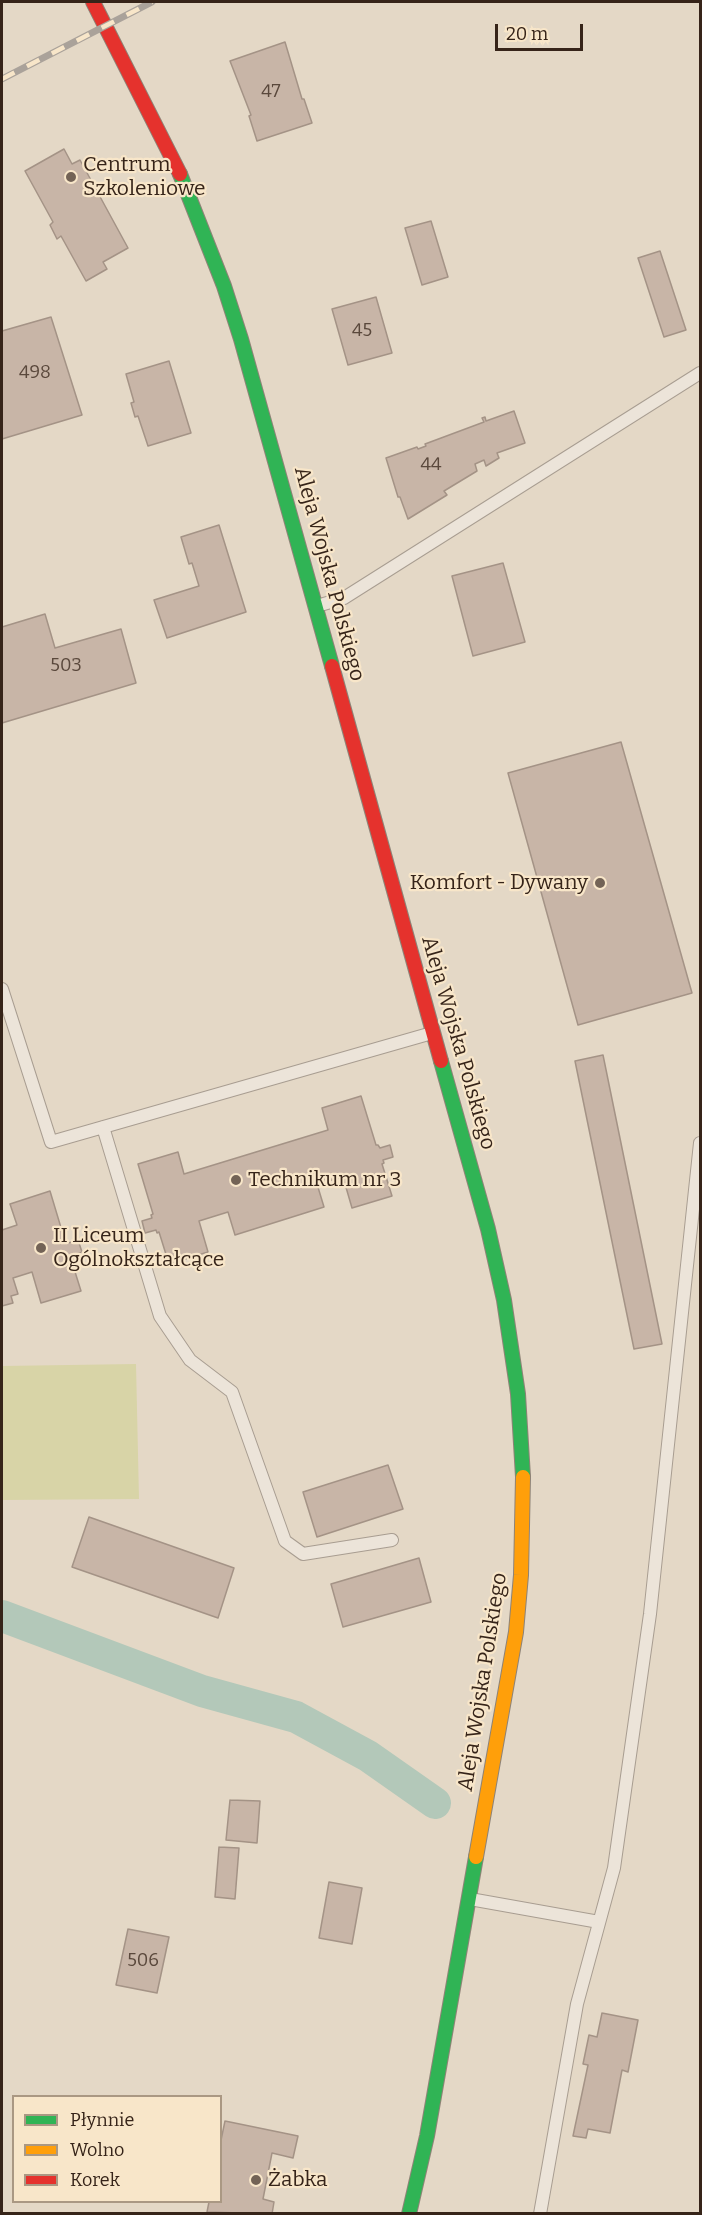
<!DOCTYPE html>
<meta charset="utf-8">
<style>
body{margin:0}
#map{position:relative;width:702px;height:2215px;overflow:hidden;background:#e4d8c6;font-family:Bitter,serif}
canvas{display:block}
.frame{position:absolute;inset:0;border:3px solid #362419;pointer-events:none}
.legend{position:absolute;left:12px;top:2095px;width:210px;height:108px;box-sizing:border-box;background:#f8e6c9;border:2px solid #aa9883;margin:0;padding:8px 10px;list-style:none;font-size:18px;color:#362419}
.legend li{display:flex;align-items:center;gap:12px;height:30px}
.legend b{width:30px;border:2px solid #aa9883}
.scale{position:absolute;left:495px;top:24px;width:88px;height:27px;box-sizing:border-box;border:3px solid #362419;border-top:0;padding-left:8px;font-size:18px;line-height:21px;white-space:nowrap;color:#362419;-webkit-text-stroke:4px #f8e6c9;paint-order:stroke}
</style>
<div id="map">
<canvas width="702" height="2215"></canvas>
<div class="frame"></div>
<ul class="legend">
<li><b style="height:8px;background:#30b455"></b>Płynnie</li>
<li><b style="height:8px;background:#ff9f0a"></b>Wolno</li>
<li><b style="height:8px;background:#e5322d"></b>Korek</li>
</ul>
<div class="scale">20 m</div>
</div>
<script>
const c = document.querySelector('canvas').getContext('2d');
c.lineJoin = 'round';
function fill(path, color) {
  c.fillStyle = color;
  c.fill(path, 'evenodd');
}
function toPath(rows) {
  const path = new Path2D();
  for (const r of rows) {
    path.moveTo(r[0], r[1]);
    for (let i = 2; i < r.length; i += 2) path.lineTo(r[i], r[i + 1]);
  }
  return path;
}
function strokePath(path, color, width, dash) {
  c.strokeStyle = color;
  c.lineWidth = width;
  c.lineCap = dash ? 'butt' : 'round';
  c.setLineDash(dash || []);
  c.stroke(path);
}
function drawText(font, color, halo, rows, align = 'center') {
  c.font = font + ' Bitter,serif';
  c.lineWidth = 4.5;
  c.setLineDash([]);
  c.textBaseline = 'middle';
  c.strokeStyle = halo;
  c.fillStyle = color;
  for (const [text, x, y, turn = 0] of rows) {
    c.save();
    c.translate(x, y);
    c.rotate((+turn || 0) * Math.PI / 180);
    c.textAlign = isNaN(turn) ? turn : align;
    if (halo) c.strokeText(text, 0, 0);
    c.fillText(text, 0, 0);
    c.restore();
  }
}
const green = toPath([
 [136,1364,139,1499,2,1500,2,1366]
]);
const canal = toPath([
 [2,1616,202,1691,296,1717,368,1756,435,1803]
]);
const building = toPath([
 [285,42,302,99,304,99,312,123,257,141,249,116,251,115,230,61,285,42],
 [64,149,72,164,80,160,128,248,103,262,107,269,86,281,61,236,57,239,50,225,53,222,25,171,64,149],
 [431,221,448,277,422,285,405,228,431,221],
 [660,251,686,330,664,337,638,258,660,251],
 [376,297,392,353,348,365,332,309,376,297],
 [51,317,82,415,2,439,2,331,51,317],
 [169,361,191,433,148,446,138,416,135,417,131,403,134,402,126,374,169,361],
 [514,411,525,443,497,453,499,458,486,466,484,460,475,464,477,471,444,491,447,495,408,519,400,497,398,497,386,458,417,447,418,449,426,446,425,444,484,422,482,418,485,417,486,421,514,411],
 [219,525,246,612,167,638,154,600,199,586,192,563,189,564,181,537,219,525],
 [503,563,525,642,473,656,452,576,503,563],
 [45,614,55,648,121,629,136,683,2,723,2,627,45,614],
 [621,742,692,993,578,1025,508,773,621,742],
 [603,1055,662,1344,634,1349,575,1061,603,1055],
 [361,1096,376,1145,378,1145,380,1148,390,1145,393,1157,383,1160,384,1163,382,1164,392,1196,352,1208,343,1177,317,1184,324,1207,305,1213,235,1235,228,1212,199,1221,208,1252,169,1264,159,1232,157,1233,156,1230,145,1233,142,1221,152,1218,151,1215,153,1214,138,1164,178,1152,184,1174,328,1130,322,1108,361,1096],
 [50,1191,65,1241,68,1243,78,1240,82,1252,72,1256,73,1259,71,1259,81,1291,41,1303,32,1272,13,1278,18,1294,11,1296,13,1303,2,1306,2,1230,17,1225,10,1204,50,1191],
 [388,1465,403,1509,317,1537,303,1492,388,1465],
 [89,1517,234,1568,218,1618,72,1567,89,1517],
 [419,1558,431,1602,343,1627,331,1584,419,1558],
 [230,1800,260,1801,257,1843,226,1840,230,1800],
 [219,1847,239,1848,235,1899,215,1897,219,1847],
 [329,1882,362,1888,352,1944,319,1938,329,1882],
 [128,1929,169,1937,157,1993,116,1985,128,1929],
 [602,2013,638,2020,628,2072,622,2070,610,2133,588,2129,586,2138,573,2136,588,2065,583,2064,589,2035,597,2037,602,2013],
 [225,2121,298,2136,293,2158,272,2153,263,2199,274,2202,272,2214,207,2212,209,2202,220,2202,220,2145,225,2121]
]);
const lane = toPath([
 [317,606,344,598,700,373],
 [2,989,51,1142,432,1033],
 [103,1127,160,1316,190,1360,232,1392,285,1541,303,1554,392,1540],
 [470,1899,599,1922],
 [540,2214,577,2004,614,1868,650,1614,700,1143]
]);
const fast = toPath([
 [180,174,224,286,241,339,332,666],
 [441,1061,488,1229,504,1300,518,1394,523,1477],
 [409,2214,427,2136,476,1857]
]);
const slow = toPath([
 [476,1857,516,1632,521,1575,523,1477]
]);
const jam = toPath([
 [93,2,180,174],
 [332,666,441,1061]
]);
const rail = toPath([
 [2,79,152,2]
]);
const markers = [
 [71,177,6,"#736356"],
 [600,883,6,"#736356"],
 [236,1180,6,"#736356"],
 [41,1248,6,"#736356"],
 [256,2180,6,"#736356"]
];
const numberNames = [
 ["47",271,92],
 ["45",362,331],
 ["498",35,373],
 ["44",431,465],
 ["503",66,666],
 ["506",143,1961]
];
const poiNames = [
 ["Centrum",83,165],
 ["Szkoleniowe",83,189],
 ["Komfort - Dywany",588,883,"right"],
 ["Technikum nr 3",248,1180],
 ["II Liceum",53,1236],
 ["Ogólnokształcące",53,1260],
 ["Żabka",268,2180]
];
const streetNames = [
 ["Aleja Wojska Polskiego",329,574,75],
 ["Aleja Wojska Polskiego",458,1043,74],
 ["Aleja Wojska Polskiego",483,1682,-81]
];
fill(green, '#d8d4a7');
strokePath(canal, '#b3c8b9', 32);
fill(building, '#c8b5a7');
strokePath(building, '#a49386', 1.5);
strokePath(lane, '#a89d91', 14);
strokePath(fast, '#8e8377', 16);
strokePath(slow, '#8e8377', 16);
strokePath(jam, '#8e8377', 16);
strokePath(lane, '#ece4d9', 12);
strokePath(fast, '#30b455', 14);
strokePath(slow, '#ff9f0a', 14);
strokePath(jam, '#e5322d', 14);
strokePath(rail, '#aaa29a', 7);
strokePath(rail, '#f8e6c9', 4.5, [14]);
for (const [x, y, r, color] of markers) {
  const dot = new Path2D();
  dot.arc(x, y, r, 0, 2 * Math.PI);
  c.fillStyle = color;
  c.fill(dot);
  strokePath(dot, '#f8e6c9', 2);
}
drawText('18px', '#5a483c', null, numberNames);
drawText('21px', '#362419', '#f8e6c9', poiNames, 'left');
drawText('21px', '#362419', '#f8e6c9', streetNames);
</script>
